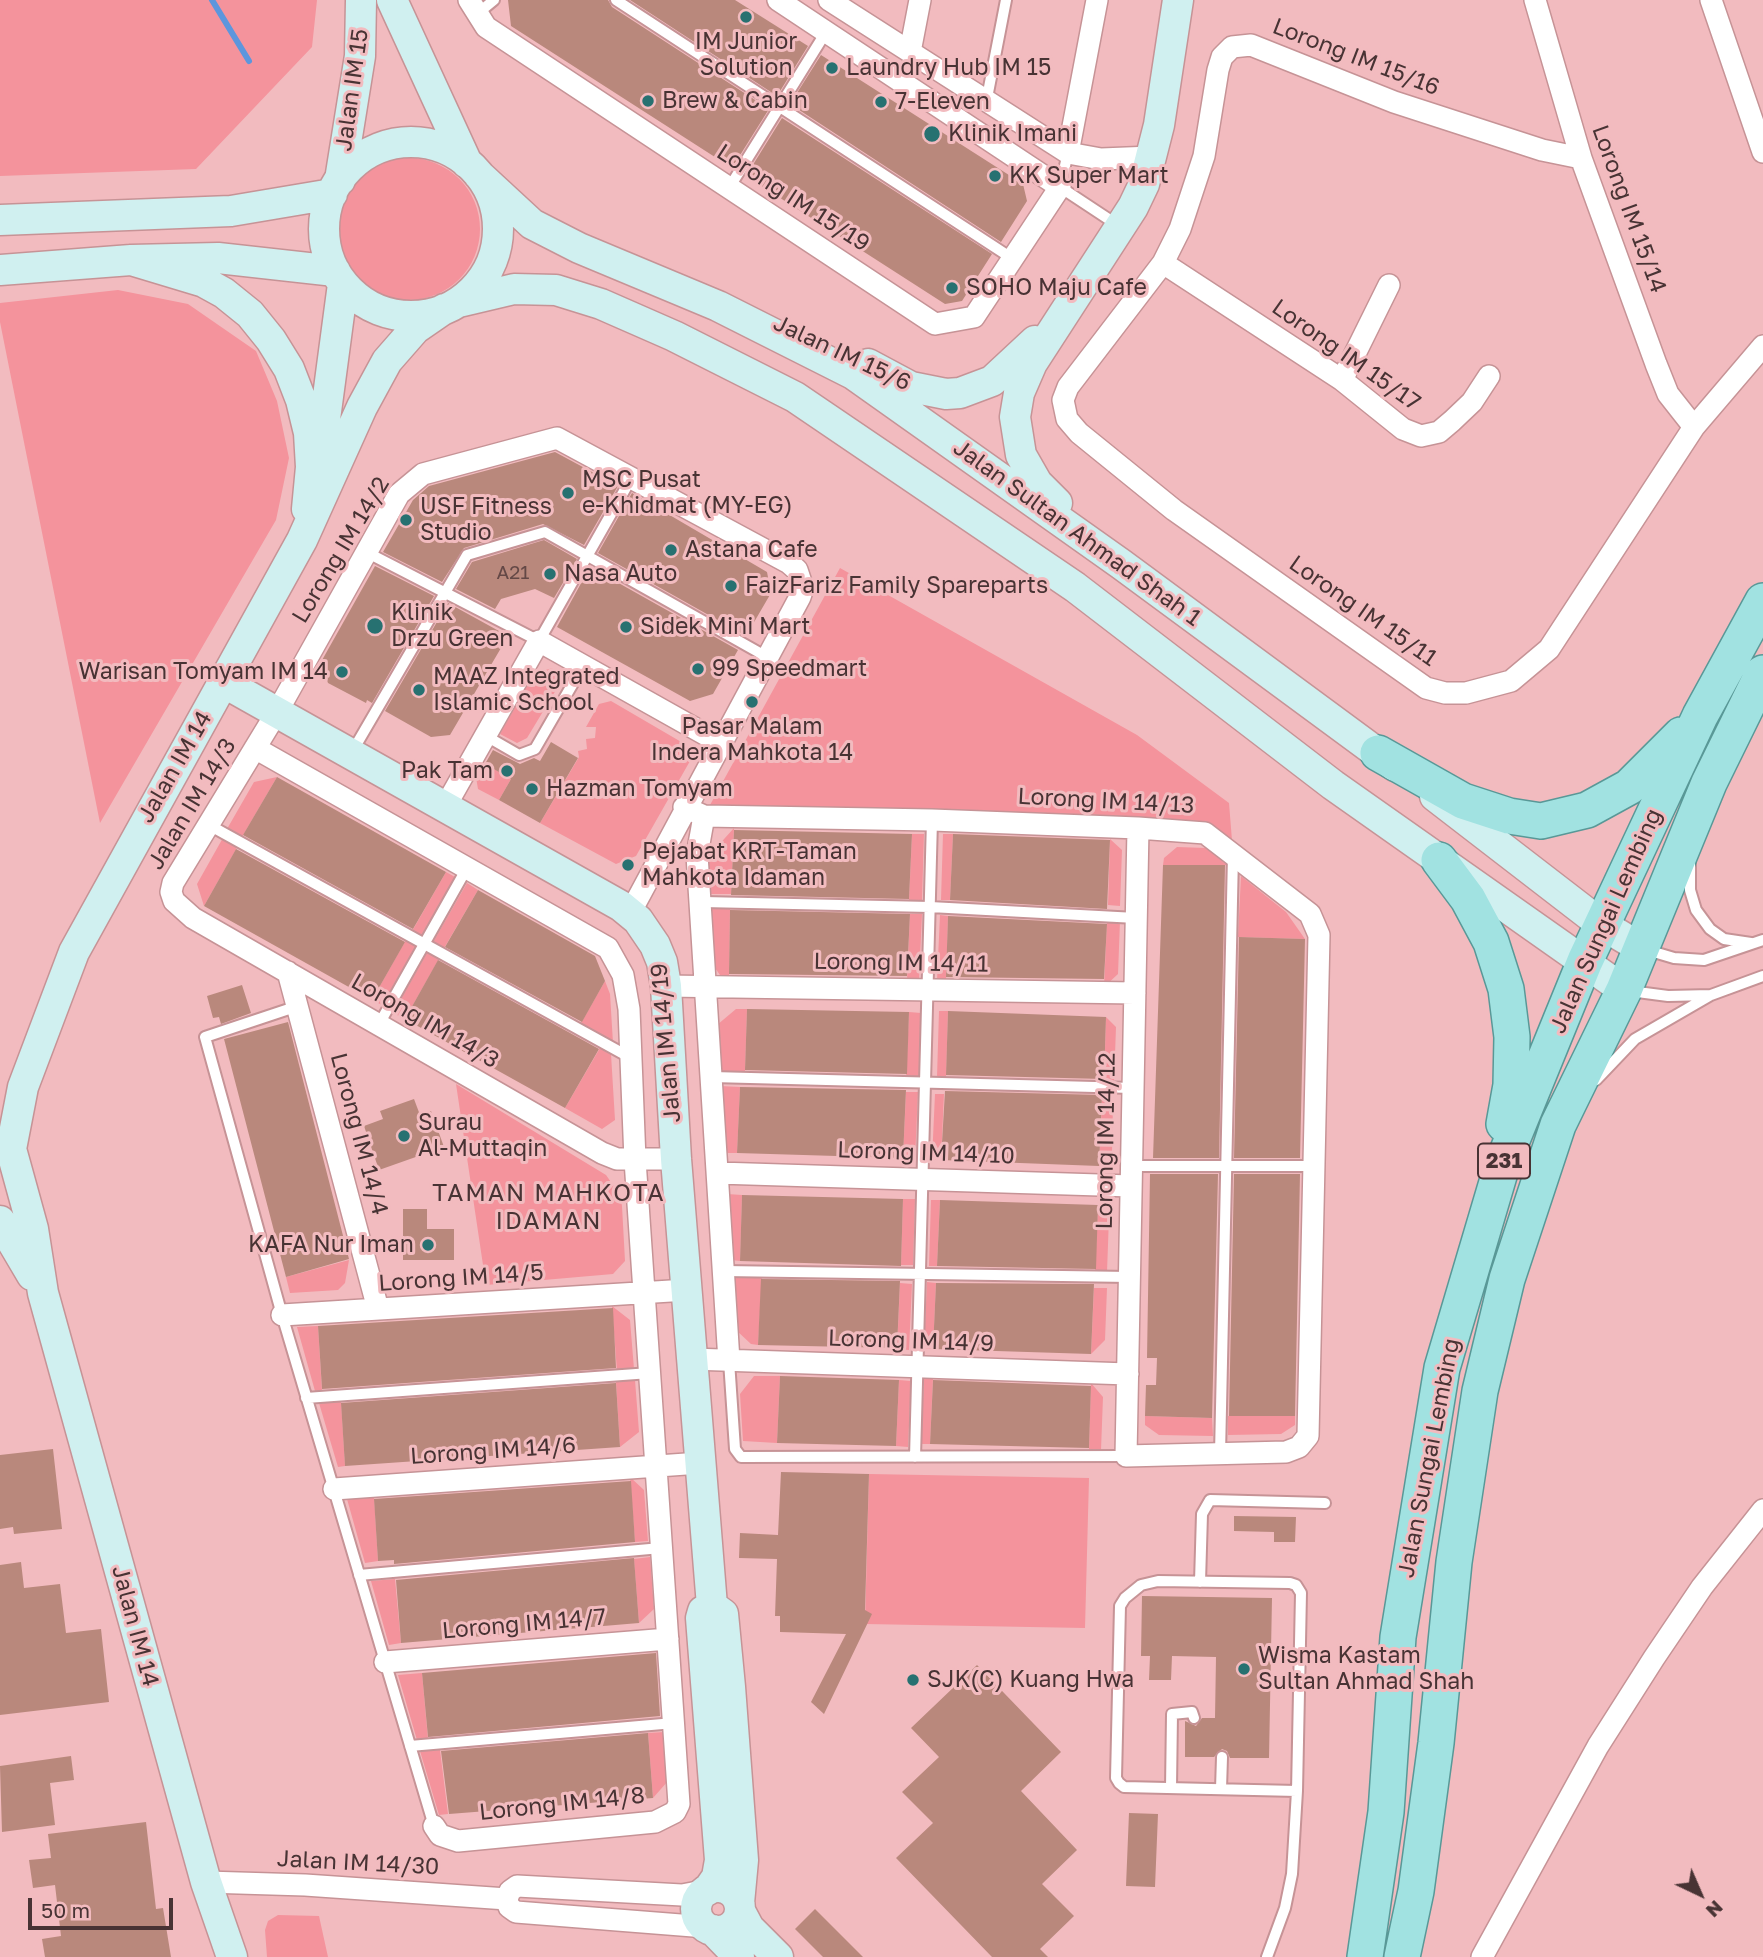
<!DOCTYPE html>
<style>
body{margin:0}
#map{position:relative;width:1763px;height:1957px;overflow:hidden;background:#f2bbbf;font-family:"Golos Text",sans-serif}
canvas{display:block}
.north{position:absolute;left:1665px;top:1859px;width:70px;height:70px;-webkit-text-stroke:5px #f2bbbf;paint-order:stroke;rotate:136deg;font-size:19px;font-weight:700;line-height:28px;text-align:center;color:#483334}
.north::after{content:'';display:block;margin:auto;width:24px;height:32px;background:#483334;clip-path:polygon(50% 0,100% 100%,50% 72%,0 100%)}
.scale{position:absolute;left:28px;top:1898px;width:145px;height:32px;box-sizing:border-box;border:4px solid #483334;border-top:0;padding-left:9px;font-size:21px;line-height:24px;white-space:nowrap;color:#483334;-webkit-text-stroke:5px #f2bbbf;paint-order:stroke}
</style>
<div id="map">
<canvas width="1763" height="1957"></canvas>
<div class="north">N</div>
<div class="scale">50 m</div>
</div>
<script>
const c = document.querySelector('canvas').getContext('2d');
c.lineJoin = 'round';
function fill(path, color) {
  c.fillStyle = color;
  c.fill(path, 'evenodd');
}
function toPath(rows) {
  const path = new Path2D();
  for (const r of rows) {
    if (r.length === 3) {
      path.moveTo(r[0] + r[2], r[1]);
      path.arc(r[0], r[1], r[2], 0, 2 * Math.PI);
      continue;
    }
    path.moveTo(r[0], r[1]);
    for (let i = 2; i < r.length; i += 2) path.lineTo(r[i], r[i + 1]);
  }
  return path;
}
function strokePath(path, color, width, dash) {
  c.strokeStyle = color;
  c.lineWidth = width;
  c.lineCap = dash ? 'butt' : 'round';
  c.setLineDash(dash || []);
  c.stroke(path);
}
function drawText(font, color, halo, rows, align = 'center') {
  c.font = font + ' "Golos Text",sans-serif';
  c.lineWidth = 6;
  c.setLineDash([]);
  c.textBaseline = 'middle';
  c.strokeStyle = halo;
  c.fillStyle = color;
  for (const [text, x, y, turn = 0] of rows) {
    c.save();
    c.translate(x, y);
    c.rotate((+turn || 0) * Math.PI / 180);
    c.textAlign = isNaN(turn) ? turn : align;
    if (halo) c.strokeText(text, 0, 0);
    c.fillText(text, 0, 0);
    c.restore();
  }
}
const green = toPath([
 [0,0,317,0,312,47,196,169,0,176],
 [409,229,71],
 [118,290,188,304,256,351,277,401,289,458,276,520,100,823,0,322,0,303],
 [840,568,1137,735,1229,803,1233,853,1205,833,704,816],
 [553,668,565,675,527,738,517,743,500,734,534,673],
 [611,701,683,743,690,761,636,856,616,864,540,823,579,757,578,751,587,749,586,739,595,738,596,727,586,727,599,704],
 [484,763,511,779,499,800,478,789,476,777],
 [277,777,242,837,227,829,254,782],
 [734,828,731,894,708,894,706,859],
 [912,834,924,834,922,900,909,900],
 [943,834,953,834,950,900,941,900],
 [224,836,239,844,204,906,197,884],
 [1110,839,1122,850,1120,906,1108,905],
 [1177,847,1206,848,1227,865,1163,865,1164,858],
 [446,872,455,877,420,938,411,933],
 [1241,876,1286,912,1305,939,1238,937],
 [467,883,478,890,443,950,432,944],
 [709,908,730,909,729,975,720,975,713,965],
 [910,914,922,914,919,981,907,980],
 [940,915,948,916,946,982,937,981],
 [1107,921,1120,921,1118,974,1104,987],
 [407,938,417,944,382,1005,372,1000],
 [428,951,440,957,405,1019,393,1013],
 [605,981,610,994,613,1043,580,1025],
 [736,1009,747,1009,745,1072,720,1071,717,1025],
 [939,1011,948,1011,946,1077,937,1077],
 [909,1012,921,1013,919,1079,906,1078],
 [1106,1017,1116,1027,1114,1083,1104,1083],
 [600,1048,611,1054,615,1120,602,1129,565,1108],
 [456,1084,606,1175,620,1195,622,1206,625,1261,613,1274,486,1285],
 [720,1086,740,1087,737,1153,725,1153],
 [906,1092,918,1092,915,1159,903,1158],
 [935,1094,944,1094,941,1160,932,1160],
 [1102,1100,1113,1101,1112,1152,1099,1166],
 [727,1194,742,1195,740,1261,731,1260],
 [903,1199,915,1199,913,1265,901,1265],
 [931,1200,940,1200,937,1266,929,1266],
 [1098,1205,1109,1217,1107,1272,1095,1271],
 [349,1260,345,1283,338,1290,290,1293,286,1277],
 [732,1278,762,1278,758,1345,751,1344,736,1330],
 [927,1282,936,1283,933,1349,924,1348],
 [900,1283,912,1284,909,1350,897,1349],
 [1094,1288,1107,1288,1105,1340,1091,1354],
 [612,1306,630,1320,634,1369,617,1371],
 [318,1326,322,1391,315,1391,297,1327],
 [754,1376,780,1376,777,1443,743,1441,740,1394],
 [924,1378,933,1378,930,1444,921,1444],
 [635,1380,639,1432,620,1447,616,1382],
 [899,1380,911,1381,908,1447,896,1446],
 [1091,1383,1103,1397,1101,1450,1089,1450],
 [341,1401,345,1466,338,1467,319,1403],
 [1145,1416,1212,1418,1213,1436,1159,1435,1145,1425],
 [1228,1416,1295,1416,1295,1425,1281,1434,1228,1435],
 [869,1474,1089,1478,1085,1628,865,1624],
 [630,1477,644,1490,648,1541,635,1542],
 [374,1496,378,1561,365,1563,347,1499],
 [650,1557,654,1609,639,1623,634,1559],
 [395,1579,401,1643,389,1645,371,1581],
 [422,1673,428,1739,417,1740,398,1675],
 [664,1732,668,1781,653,1798,648,1733],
 [440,1750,448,1814,439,1815,420,1751],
 [278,1915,319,1916,328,1957,267,1957,265,1930,268,1921]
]);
const stream = toPath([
 [212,0,249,61]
]);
const building = toPath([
 [508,0,608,0,612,7,769,109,732,168,511,26],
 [630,0,735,0,808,46,777,96],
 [821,55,1023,184,1027,201,1001,242,790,104],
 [782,118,992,254,962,301,945,304,746,176],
 [555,452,618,486,584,545,543,524,464,548,442,582,383,552,413,500,429,486],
 [632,493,767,572,771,593,746,636,598,553],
 [544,540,577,559,554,598,535,589,501,599,495,609,456,589,472,562],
 [375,566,434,596,372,703,367,700,366,703,328,683,321,662],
 [590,567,738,650,713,694,690,701,557,627],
 [448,603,508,636,450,735,431,737,385,711],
 [551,742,578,758,540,823,499,800,511,779,485,764,493,750,520,764,534,758,540,761],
 [277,777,446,872,413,929,243,835],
 [734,830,912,834,909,899,731,895],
 [953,834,1110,840,1107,909,950,900],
 [236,849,405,942,372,1000,204,906],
 [1163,865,1225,865,1219,1158,1153,1158],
 [478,890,595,956,605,981,582,1022,445,947],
 [730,910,910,914,907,976,729,974],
 [948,916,1107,924,1104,979,946,977],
 [1239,937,1305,939,1300,1158,1234,1158],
 [438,960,599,1049,565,1108,405,1019],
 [242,985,251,1013,221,1024,219,1017,213,1018,207,996],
 [747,1009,909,1012,907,1074,745,1070],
 [948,1011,1106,1017,1104,1079,946,1075],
 [288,1022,349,1259,286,1277,224,1039],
 [740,1087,906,1090,903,1158,737,1153],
 [945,1091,1102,1095,1099,1166,941,1160],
 [414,1099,420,1115,431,1111,444,1147,379,1170,364,1126,383,1119,380,1111],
 [1150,1174,1218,1174,1212,1418,1145,1416,1146,1385,1156,1385,1157,1358,1147,1358],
 [1234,1174,1300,1174,1295,1416,1229,1416],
 [742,1195,903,1199,901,1266,740,1261],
 [940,1200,1098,1205,1096,1269,937,1266],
 [403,1209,427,1209,427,1229,454,1229,454,1260,403,1260],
 [761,1279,900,1281,897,1348,758,1345],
 [936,1283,1094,1284,1091,1354,933,1349],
 [613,1308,616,1368,322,1389,318,1326],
 [780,1376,899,1380,896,1446,777,1443],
 [933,1380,1091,1386,1089,1448,930,1444],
 [616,1383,620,1447,345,1466,341,1403],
 [53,1449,62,1529,14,1534,13,1527,0,1529,0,1455],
 [781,1472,869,1474,865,1610,872,1614,824,1714,811,1702,846,1634,780,1632,780,1616,775,1616,777,1559,739,1558,740,1533,778,1535],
 [631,1481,635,1542,394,1564,394,1560,378,1561,374,1499],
 [1234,1516,1296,1517,1295,1542,1274,1542,1274,1532,1234,1531],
 [634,1558,639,1623,401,1643,396,1580],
 [21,1562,24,1588,60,1584,66,1633,101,1629,109,1702,0,1715,0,1565],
 [1142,1596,1272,1598,1269,1758,1230,1758,1227,1751,1222,1749,1214,1757,1185,1757,1185,1721,1196,1726,1202,1718,1215,1718,1216,1657,1172,1656,1171,1680,1149,1680,1150,1656,1141,1656],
 [656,1653,660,1716,428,1737,422,1673],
 [977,1665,1061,1752,1021,1791,1077,1850,1042,1884,1074,1916,1040,1949,1048,1957,992,1957,896,1858,933,1823,902,1792,939,1757,911,1728],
 [648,1733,653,1798,449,1814,441,1751],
 [71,1756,74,1780,50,1783,55,1825,2,1832,0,1766],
 [1129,1813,1158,1814,1155,1887,1126,1886],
 [146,1822,156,1909,163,1908,171,1957,45,1957,42,1939,61,1936,55,1885,33,1888,29,1860,51,1858,48,1834],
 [815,1909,863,1957,823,1957,795,1929]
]);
const lane = toPath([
 [616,0,1013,259],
 [477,14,494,0],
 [986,103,1006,0],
 [1068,153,1060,187,1119,226],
 [729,188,826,32],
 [368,553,539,641,632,477],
 [486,736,519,755,535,749,583,666],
 [352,752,467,555,545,532,767,657],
 [209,825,631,1058],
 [1690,861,1690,890,1696,910,1710,929,1724,939,1751,943],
 [703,902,930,907,1136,918],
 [1647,950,1674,958,1704,960,1763,940],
 [1630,991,1668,996,1711,995,1763,976],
 [298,1006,205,1037,282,1315,434,1826],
 [378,1026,467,868],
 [712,1077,1133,1088],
 [1596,1080,1635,1039,1711,995],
 [1132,1166,1314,1166],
 [724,1271,1130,1277],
 [729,1361,735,1449,741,1457,1126,1456],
 [306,1398,650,1373],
 [1220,1454,1233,855],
 [915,1457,932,820],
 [359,1575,661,1548],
 [1200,1582,1202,1514,1210,1500,1325,1503],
 [410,1746,674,1723],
 [1171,1788,1172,1714,1192,1712,1194,1718],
 [1221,1789,1222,1757],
 [1267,1957,1285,1908,1292,1874,1297,1791,1301,1593,1296,1585,1290,1583,1158,1581,1141,1585,1125,1598,1120,1606,1116,1778,1119,1783,1124,1787,1297,1791]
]);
const street = toPath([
 [469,0,486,27,935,324,974,317,1060,187,778,0],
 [829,0,1068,153,1101,159,1152,157],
 [1535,0,1581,158,1656,364,1668,394,1694,427],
 [1711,0,1763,152],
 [910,52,920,0],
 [1068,153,1097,0],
 [1581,158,1542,150,1394,102,1251,45,1232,47,1222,57,1218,70,1204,156,1180,229,1163,263,1068,387,1063,400,1067,419,1079,433,1174,510,1426,688,1445,693,1466,693,1511,681,1549,649,1694,427,1763,346],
 [1163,263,1342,380,1403,429,1421,436,1439,432,1452,421,1472,402,1489,376],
 [1342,380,1389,285],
 [255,748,608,948,623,975,629,1009,635,1160,679,1804,675,1812,655,1822,458,1841,440,1835,434,1826],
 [445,807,539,641,719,742],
 [684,807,704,816,932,820,1138,828,1205,833,1310,914,1319,935,1308,1436,1299,1447,1286,1452,1126,1456,1138,828],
 [704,816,697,855,729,1361],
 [630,913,800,597,803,588,797,570,789,563,557,438,423,474,399,494,277,712,173,883,171,892,174,901,193,918,602,1153,617,1159,676,1159],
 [288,972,378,1309],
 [666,986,1135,993],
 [718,1173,1131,1186],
 [282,1315,687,1290],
 [692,1359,1128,1374],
 [334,1489,700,1463],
 [385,1662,668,1639],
 [206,1882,305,1885,507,1899],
 [706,1927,516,1912,509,1907,507,1899,510,1891,517,1886,682,1895,708,1890],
 [1482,1957,1598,1746,1654,1658,1702,1587,1763,1510]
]);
const secondary = toPath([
 [392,0,467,163],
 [411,229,87],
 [479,175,532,224,579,248,718,306,853,374,1121,564,1395,766],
 [340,180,360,56,361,0],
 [0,220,231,211,332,194],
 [131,260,204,282,224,293,250,314,271,340,289,369,301,400,309,433,311,467,307,509],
 [0,270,131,260,218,258,335,271],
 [459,302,514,289,556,290,601,304,674,336,795,397,1075,587,1333,785,1624,990],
 [868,364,911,387,946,394,960,393,992,381,1035,341],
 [321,449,343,284],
 [1057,503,1037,483,1021,455,1015,417,1019,393,1032,363,1133,207,1144,184,1159,125,1178,0],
 [223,682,621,906,638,920,655,945,662,962,666,986,676,1159,712,1606],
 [1435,796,1601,924,1641,948],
 [0,1221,32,1275],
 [712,1606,723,1614,730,1687,743,1860,739,1903],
 [718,1909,22],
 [708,1890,717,1877,720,1860,701,1618,703,1611,712,1606],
 [740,1911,749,1928,778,1957],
 [713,1930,739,1957],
 [232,1957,206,1882,43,1293,33,1229,11,1149,23,1087,74,952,302,540,362,407,387,361,415,329,444,309]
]);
const primary = toPath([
 [1378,753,1463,801,1509,816,1541,821,1587,810,1629,787,1681,735],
 [1439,860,1468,899,1491,942,1506,989,1512,1037,1511,1085,1504,1124],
 [1365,1957,1386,1812,1398,1637,1442,1368,1503,1162,1585,961,1700,716,1763,601],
 [1402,1957,1416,1891,1436,1743,1454,1562,1480,1391,1507,1279,1558,1125,1624,990,1709,783,1763,673]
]);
const markers = [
 [746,17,7,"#277171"],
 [832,68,7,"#277171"],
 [648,101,7,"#277171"],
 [881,102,7,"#277171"],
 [932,134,9,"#277171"],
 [995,176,7,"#277171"],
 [952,288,7,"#277171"],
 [568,493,7,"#277171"],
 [406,520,7,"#277171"],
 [671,550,7,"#277171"],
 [550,574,7,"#277171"],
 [731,586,7,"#277171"],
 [375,626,9,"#277171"],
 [626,627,7,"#277171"],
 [698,669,7,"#277171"],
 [342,672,7,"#277171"],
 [419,690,7,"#277171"],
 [752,702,7,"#277171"],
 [507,771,7,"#277171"],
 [532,789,7,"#277171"],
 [628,865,7,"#277171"],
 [404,1136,7,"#277171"],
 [428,1245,7,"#277171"],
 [1244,1669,7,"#277171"],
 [913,1680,7,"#277171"]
];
const numberNames = [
 ["A21",513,573]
];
const shields = [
 [1504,1161,52]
];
const shieldNames = [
 ["231",1504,1161]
];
const poiNames = [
 ["IM Junior",746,42,"center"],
 ["Solution",746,68,"center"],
 ["Laundry Hub IM 15",846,68],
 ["Brew & Cabin",662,101],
 ["7-Eleven",895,102],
 ["Klinik Imani",948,134],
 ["KK Super Mart",1009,176],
 ["SOHO Maju Cafe",966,288],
 ["MSC Pusat",582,480],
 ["e-Khidmat (MY-EG)",582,506],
 ["USF Fitness",420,507],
 ["Studio",420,533],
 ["Astana Cafe",685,550],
 ["Nasa Auto",564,574],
 ["FaizFariz Family Spareparts",745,586],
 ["Klinik",391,613],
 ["Drzu Green",391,639],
 ["Sidek Mini Mart",640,627],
 ["99 Speedmart",712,669],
 ["Warisan Tomyam IM 14",328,672,"right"],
 ["MAAZ Integrated",433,677],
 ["Islamic School",433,703],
 ["Pasar Malam",752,727,"center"],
 ["Indera Mahkota 14",752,753,"center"],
 ["Pak Tam",493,771,"right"],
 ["Hazman Tomyam",546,789],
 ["Pejabat KRT-Taman",642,852],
 ["Mahkota Idaman",642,878],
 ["Surau",418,1123],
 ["Al-Muttaqin",418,1149],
 ["KAFA Nur Iman",414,1245,"right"],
 ["Wisma Kastam",1258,1656],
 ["Sultan Ahmad Shah",1258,1682],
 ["SJK(C) Kuang Hwa",927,1680]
];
const streetNames = [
 ["Lorong IM 15/16",1356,57,21],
 ["Jalan IM 15",352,90,-82],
 ["Lorong IM 15/19",793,198,33],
 ["Lorong IM 15/14",1629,209,70],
 ["Jalan IM 15/6",842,353,25],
 ["Lorong IM 15/17",1346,355,35],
 ["Jalan Sultan Ahmad Shah 1",1077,533,36],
 ["Lorong IM 14/2",341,550,-59],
 ["Lorong IM 15/11",1363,611,35],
 ["Jalan IM 14",175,767,-60],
 ["Lorong IM 14/13",1106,801,3],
 ["Jalan IM 14/3",192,804,-59],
 ["Jalan Sungai Lembing",1606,921,-66],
 ["Lorong IM 14/11",901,963,1],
 ["Lorong IM 14/3",425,1021,30],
 ["Jalan IM 14/19",666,1043,-95],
 ["Lorong IM 14/4",359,1134,75],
 ["Lorong IM 14/12",1106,1141,-89],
 ["Lorong IM 14/10",926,1153,2],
 ["Lorong IM 14/5",461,1278,-4],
 ["Lorong IM 14/9",911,1341,2],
 ["Lorong IM 14/6",493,1451,-4],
 ["Jalan Sungai Lembing",1429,1458,-79],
 ["Lorong IM 14/7",524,1624,-5],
 ["Jalan IM 14",135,1626,75],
 ["Lorong IM 14/8",562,1804,-6],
 ["Jalan IM 14/30",358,1863,3]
];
const neighbourhoodNames = [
 ["TAMAN MAHKOTA",549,1193],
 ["IDAMAN",549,1221]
];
fill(green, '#f4939c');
strokePath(stream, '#5d96dd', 6);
fill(building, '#b9887c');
strokePath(lane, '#c69396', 14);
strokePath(street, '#c69396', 24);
strokePath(secondary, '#c69396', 33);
strokePath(primary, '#599897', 38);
strokePath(lane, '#fff', 10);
strokePath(street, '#fff', 21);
strokePath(secondary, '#d0f0f0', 30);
strokePath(primary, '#a1e2e1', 35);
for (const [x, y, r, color] of markers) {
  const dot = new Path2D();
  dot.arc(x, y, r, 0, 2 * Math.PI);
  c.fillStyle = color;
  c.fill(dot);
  strokePath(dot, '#f2bbbf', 2.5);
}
drawText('19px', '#644846', null, numberNames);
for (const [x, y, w] of shields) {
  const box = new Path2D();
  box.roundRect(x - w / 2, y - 17.5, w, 35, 5);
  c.fillStyle = '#f2bbbf';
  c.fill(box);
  strokePath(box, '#483334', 2);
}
drawText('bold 21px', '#483334', null, shieldNames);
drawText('23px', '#483334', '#f2bbbf', poiNames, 'left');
drawText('23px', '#483334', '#f2bbbf', streetNames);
c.letterSpacing = '2px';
drawText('24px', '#483334', '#f2bbbf', neighbourhoodNames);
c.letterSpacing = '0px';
</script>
